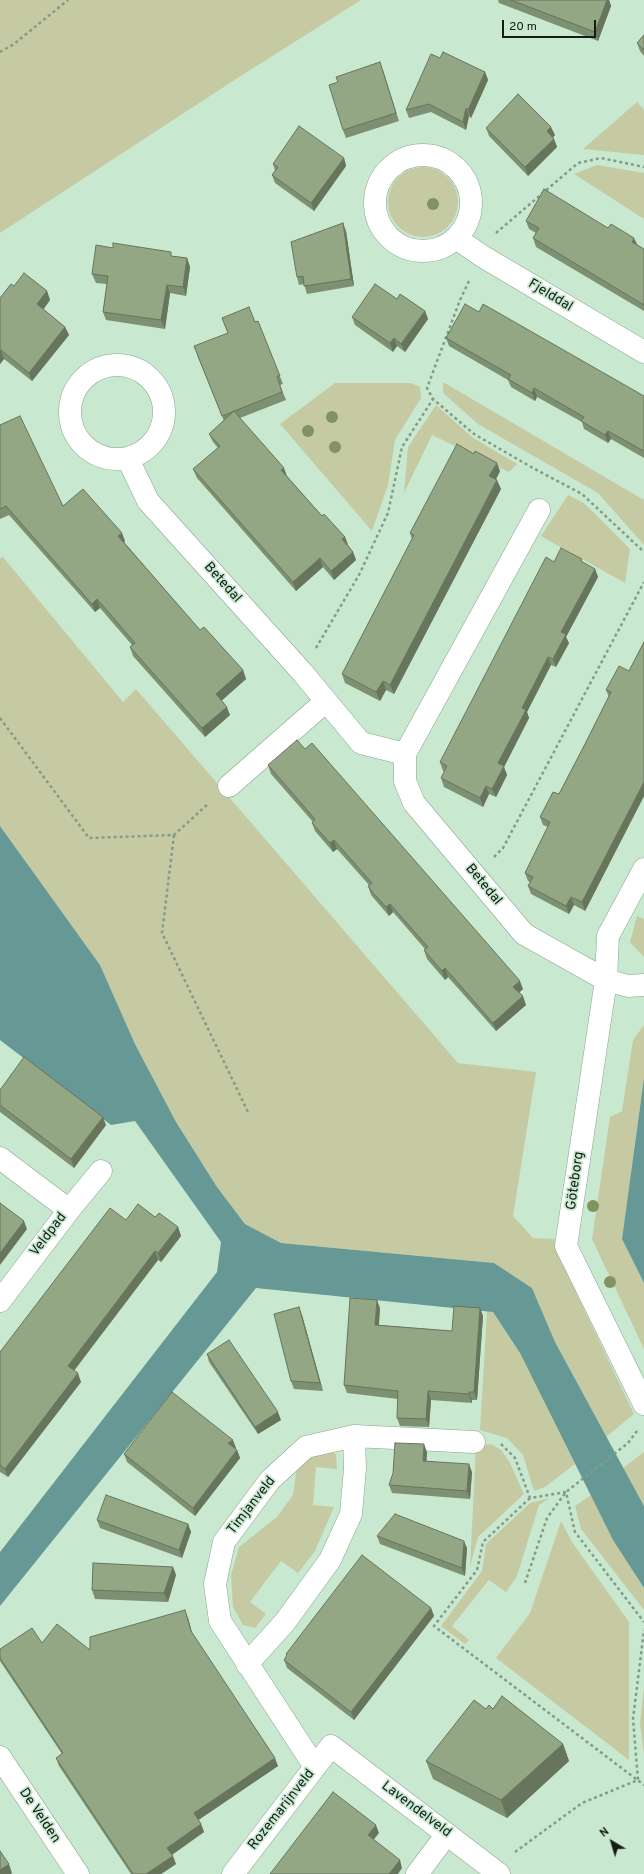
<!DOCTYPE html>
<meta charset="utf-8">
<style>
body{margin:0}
#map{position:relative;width:644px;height:1874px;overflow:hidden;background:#c9e8d0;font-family:Overpass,sans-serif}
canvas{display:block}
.north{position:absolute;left:592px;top:1822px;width:40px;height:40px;-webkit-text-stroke:3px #c9e8d0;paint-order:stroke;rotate:322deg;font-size:11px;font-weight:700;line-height:16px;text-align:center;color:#121e15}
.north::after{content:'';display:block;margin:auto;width:14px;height:18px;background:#121e15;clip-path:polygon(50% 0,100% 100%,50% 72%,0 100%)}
.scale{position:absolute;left:502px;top:20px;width:94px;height:18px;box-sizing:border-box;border:2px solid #121e15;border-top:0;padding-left:5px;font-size:12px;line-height:14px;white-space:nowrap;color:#121e15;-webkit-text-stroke:3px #c9e8d0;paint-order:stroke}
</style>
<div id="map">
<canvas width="644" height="1874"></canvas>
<div class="north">N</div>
<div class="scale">20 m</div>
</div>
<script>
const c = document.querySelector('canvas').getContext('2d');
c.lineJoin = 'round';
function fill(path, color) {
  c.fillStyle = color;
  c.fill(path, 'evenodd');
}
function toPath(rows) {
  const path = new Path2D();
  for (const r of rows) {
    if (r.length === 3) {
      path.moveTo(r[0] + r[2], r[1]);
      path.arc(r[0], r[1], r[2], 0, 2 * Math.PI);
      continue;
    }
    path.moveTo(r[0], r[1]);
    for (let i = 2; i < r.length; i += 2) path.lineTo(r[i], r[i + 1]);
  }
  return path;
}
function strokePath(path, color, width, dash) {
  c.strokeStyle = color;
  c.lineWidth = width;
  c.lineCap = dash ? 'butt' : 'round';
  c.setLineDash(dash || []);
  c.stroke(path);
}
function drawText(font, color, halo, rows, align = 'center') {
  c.font = font + ' Overpass,sans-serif';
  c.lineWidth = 3.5;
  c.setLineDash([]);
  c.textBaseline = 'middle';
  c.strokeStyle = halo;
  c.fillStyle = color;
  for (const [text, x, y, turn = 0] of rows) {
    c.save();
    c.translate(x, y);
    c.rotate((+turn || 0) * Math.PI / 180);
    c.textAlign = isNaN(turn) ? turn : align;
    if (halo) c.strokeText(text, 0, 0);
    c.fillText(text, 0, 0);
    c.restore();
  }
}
const green = toPath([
 [0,0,361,0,236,79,0,233],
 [637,102,644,110,644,155,583,149],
 [597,165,644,173,644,219,574,174],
 [423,202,35],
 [443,382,644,500,644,545,598,493,478,424,443,393],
 [335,383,411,383,420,387,421,398,395,440,388,485,372,531,280,424],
 [436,405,472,437,517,464,509,472,432,435,404,493,408,447],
 [568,495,584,503,630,549,625,583,541,536],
 [3,557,123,702,136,689,458,1063,536,1072,513,1216,533,1238,554,1239,559,1257,634,1414,606,1437,555,1342,532,1288,494,1263,281,1243,245,1224,217,1187,176,1122,135,1044,100,965,0,826,0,558],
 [637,916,644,919,644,957,630,942],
 [644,1025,644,1078,622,1239,644,1283,644,1349,592,1239,610,1117,622,1111,633,1040],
 [487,1311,493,1312,520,1353,575,1464,545,1487,534,1491,523,1455,507,1438,480,1430],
 [491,1444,501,1450,509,1461,524,1494,478,1537,470,1567,476,1446],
 [326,1449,336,1454,337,1469,316,1467,313,1505,334,1507,315,1551,298,1573,281,1561,250,1602,266,1614,255,1628,243,1625,233,1607,231,1575,239,1547,277,1517,293,1495,297,1466,317,1451],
 [644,1452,644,1506,623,1468],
 [591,1495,614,1540,644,1588,644,1610,581,1529,575,1506],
 [550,1498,539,1505,517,1576,506,1592,489,1580,452,1626,469,1640,465,1644,441,1626,482,1571,486,1544,530,1503],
 [561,1521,572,1542,629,1622,629,1760,496,1658,530,1613],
 [644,1686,644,1755,640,1723]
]);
const water = toPath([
 [0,826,100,965,135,1044,176,1122,217,1187,245,1224,281,1243,494,1263,532,1288,555,1342,644,1506,644,1588,613,1540,520,1353,493,1312,256,1288,0,1606,0,1552,217,1272,221,1242,135,1121,111,1125,0,1040],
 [644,1078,644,1283,622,1239]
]);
const path = toPath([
 [0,52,14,44,68,0],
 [496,233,578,163,601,158,644,167],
 [469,281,460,300,427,388,433,399,474,434,533,468,582,494,644,552],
 [316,648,359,575,388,513,402,447,433,399],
 [0,718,89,838,174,835,209,803],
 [174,835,162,933,249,1114],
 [494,857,503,848,644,582],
 [501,1444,515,1458,530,1498,566,1492,575,1532,644,1622],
 [530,1498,483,1542,477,1570,434,1626,644,1785],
 [525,1583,547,1518,566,1492,628,1443,637,1431],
 [515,1852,582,1803,638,1780,633,1719,644,1630]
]);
const minor = toPath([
 [423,203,48],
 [456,238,482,256,644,352],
 [117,412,47],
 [128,459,148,501,302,672,361,743,405,754],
 [539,510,405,754,405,781,414,803,524,934,606,980,608,936,644,869],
 [229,786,325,702],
 [644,985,628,986,606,980,566,1246,644,1404],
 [0,1158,69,1210],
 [0,1301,69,1210,101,1171],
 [247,1664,285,1622,330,1560,351,1514,355,1468,354,1436],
 [0,1757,78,1874],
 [315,1767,220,1621,215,1584,224,1542,270,1480,306,1447,354,1436,474,1442],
 [233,1874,331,1746,499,1874],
 [417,1874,447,1834]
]);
const trees = [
 [433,204],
 [332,417],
 [308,431],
 [335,447],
 [593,1206],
 [610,1282]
];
const wall = toPath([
 [498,0,609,0,611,6,598,41,499,3],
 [644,35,644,56,640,51,637,43],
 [440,58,485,72,488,80,471,118,469,116,466,130,431,112,409,118,406,110],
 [383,70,399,121,346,138,343,130],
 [486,128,555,135,553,137,554,139,557,147,528,176,489,136],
 [344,158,346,166,314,211,275,183,272,175,275,170,273,164],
 [526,221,637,245,644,249,644,311,536,247,533,238,536,233,529,229],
 [346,231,354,286,307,294,304,284,299,285,297,277],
 [173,256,187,258,190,267,186,296,170,293,165,329,106,320,103,312,107,284,96,283,92,274],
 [14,286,47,291,50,300,43,309,65,327,69,335,32,381,4,359,0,364,0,298],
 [397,299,425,311,428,319,405,352,397,346,393,352,355,325,352,317],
 [479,312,644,396,644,458,611,439,608,443,584,429,582,422,537,397,535,401,511,387,508,380,449,346,446,338],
 [222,318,255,322,258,321,283,384,280,385,286,400,240,418,287,476,322,516,345,537,348,545,353,552,356,560,334,580,323,567,296,591,197,478,193,469,218,448,213,442,209,434,224,421,197,355,228,333],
 [0,425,63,506,125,541,124,542,200,630,243,670,246,679,222,700,230,715,205,737,133,656,130,647,132,645,100,608,95,612,9,515,0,519],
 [500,471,496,479,501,489,394,694,386,690,380,701,345,683,342,674,412,539,410,533],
 [554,562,584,563,595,569,598,577,566,637,569,643,556,667,551,665,527,712,529,718,504,767,507,775,496,797,489,794,483,807,444,787,441,778,445,771,443,771,440,762],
 [644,642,644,796,585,911,574,905,569,914,531,894,528,886,530,882,528,881,525,873,548,827,543,825,540,817,559,794,585,744,609,697,606,690,629,671],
 [305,749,523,989,519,993,526,1005,496,1031,448,977,445,980,427,959,424,950,425,949,393,912,389,916,371,895,368,886,369,885,337,849,333,852,315,831,312,823,313,822,271,774,268,765],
 [0,1090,106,1125,74,1168,0,1112],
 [155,1217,178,1227,181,1236,161,1262,158,1260,74,1371,81,1382,8,1477,0,1472,0,1352,126,1220],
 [380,1308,379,1325,452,1331,480,1308,483,1316,477,1400,472,1400,472,1403,431,1400,429,1427,400,1426,397,1418,398,1399,347,1393,344,1385],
 [302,1315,323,1391,294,1389,291,1381],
 [207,1354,281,1420,258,1434,209,1362],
 [235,1448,237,1450,240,1458,195,1516,127,1462,124,1454,236,1448],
 [427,1452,426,1461,472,1472,470,1499,392,1493,389,1485],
 [97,1520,188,1524,191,1532,182,1558,100,1528],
 [377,1536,467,1548,465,1576,380,1544],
 [173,1567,176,1575,168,1602,95,1599,92,1590],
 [431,1608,434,1616,354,1720,287,1668,284,1660,287,1656,286,1654],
 [188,1618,192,1633,278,1766,198,1820,201,1824,204,1832,172,1855,176,1864,161,1874,131,1874,59,1766,56,1758,62,1754,0,1661,0,1658,42,1643,90,1650],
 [486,1709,493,1709,563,1744,569,1761,507,1818,433,1779,426,1761]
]);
const shadedWall = toPath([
 [607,0,609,0,611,6,598,41,595,32],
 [485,72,488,80,471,118,468,110],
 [466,108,469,116,466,130,463,122],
 [551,127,555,135,550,140,547,131],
 [554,139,557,147,528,176,525,167],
 [344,158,346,166,314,211,311,203],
 [343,223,346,231,354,286,351,279],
 [634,238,638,246,632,242],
 [187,258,190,267,186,296,183,287],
 [167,285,170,293,165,329,161,320],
 [47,291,50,300,41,313,37,304],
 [425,311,428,319,405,352,401,344],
 [65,327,69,335,32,381,29,373],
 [394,338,397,346,393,352,390,343],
 [1,350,4,359,0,364,0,351],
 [534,388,537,397,535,401,532,393],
 [608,431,611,439,608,443,605,435],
 [497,463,500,471,493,485,489,476],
 [284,468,287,476,281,470],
 [497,480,501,489,394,694,390,685],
 [122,533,125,541,122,544,118,536],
 [345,537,348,545,342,539],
 [353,552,356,560,334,580,331,571],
 [320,558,323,567,296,591,293,582],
 [595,569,598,577,566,637,569,643,556,667,553,659,561,632],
 [97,599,100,608,95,612,92,604],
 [548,657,551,665,527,712,529,718,504,767,507,775,496,797,492,789,498,763,522,708],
 [243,670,246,679,219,703,216,694],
 [383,681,386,690,380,701,376,692],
 [227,707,230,715,205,737,202,728],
 [644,782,644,796,585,911,582,902],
 [486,786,489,794,483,807,480,798],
 [334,840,337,849,333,852,330,843],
 [571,897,574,905,569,914,566,906],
 [390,904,393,912,389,916,386,907],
 [445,968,448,977,445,980,442,971],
 [520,981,523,989,516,995,513,987],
 [523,996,526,1005,496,1031,493,1023],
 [103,1117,106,1125,74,1168,71,1159],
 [24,1221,27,1229,0,1265,0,1253],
 [178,1227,181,1236,161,1262,158,1253],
 [155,1251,158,1260,71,1374,68,1366],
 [377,1300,380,1308,378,1333,375,1325],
 [299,1307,302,1315,323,1391,320,1383],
 [480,1308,483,1316,477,1400,474,1392],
 [78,1373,81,1382,8,1477,5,1469],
 [428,1391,431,1400,429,1427,426,1419],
 [469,1392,472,1400,472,1403,469,1394],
 [278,1412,281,1420,258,1434,255,1427],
 [233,1440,236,1448,231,1451,228,1443],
 [424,1444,427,1452,426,1469,423,1461],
 [237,1450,240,1458,195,1516,193,1508],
 [469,1464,472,1472,470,1499,467,1491],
 [188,1524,191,1532,182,1558,179,1550],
 [464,1541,467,1548,465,1576,462,1568],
 [173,1567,176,1575,168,1602,164,1593],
 [431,1608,434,1616,354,1720,351,1712],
 [185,1610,188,1618,194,1640,191,1631],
 [563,1744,569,1761,507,1818,501,1800],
 [275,1758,278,1766,197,1821,194,1813],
 [201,1824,204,1832,170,1856,167,1848],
 [376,1825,379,1833,371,1843,368,1835],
 [173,1856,176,1864,161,1874,146,1874],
 [400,1860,402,1868,398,1874,389,1874],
 [9,1864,12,1873,11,1874,0,1874,0,1870]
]);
const building = toPath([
 [511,0,607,0,595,32,511,0],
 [644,35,644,50,637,43,644,35],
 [443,52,485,72,468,110,466,108,463,122,429,104,406,110,431,54,440,58,443,52],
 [380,62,396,113,343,130,329,85,338,82,336,77,380,62],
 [518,94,551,127,547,131,554,139,525,167,486,128,518,94],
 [299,126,344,158,311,203,272,175,278,167,273,164,299,126],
 [544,189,608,228,611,224,634,238,632,242,644,249,644,305,533,238,539,228,526,221,544,189],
 [343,223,351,279,304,286,303,276,297,277,291,242,343,223],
 [113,243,171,252,171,256,187,258,183,287,167,285,161,320,103,312,108,276,92,274,96,245,113,248,113,243],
 [24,273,47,291,37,304,65,327,29,373,1,350,0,351,0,298,11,284,14,286,24,273],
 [375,284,397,299,400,294,425,311,401,344,394,338,390,343,352,317,375,284],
 [465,304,479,312,483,304,644,396,644,451,608,431,605,435,581,421,584,417,534,388,532,393,508,379,511,375,446,338,465,304],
 [249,307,255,322,258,321,280,376,277,376,282,392,222,416,194,346,228,333,222,318,249,307],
 [234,411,284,468,281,470,322,516,324,514,345,537,342,539,353,552,331,571,320,558,293,582,193,469,220,446,209,434,234,411],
 [20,416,63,506,83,489,122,533,118,536,200,630,204,627,243,670,216,694,227,707,202,728,130,647,135,643,97,599,92,604,6,506,0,509,0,425,20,416],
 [457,444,474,454,475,451,497,463,489,476,497,480,390,685,383,681,376,692,342,674,414,535,410,533,457,444],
 [561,548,582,559,581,561,595,569,561,632,566,634,553,659,548,657,522,708,526,710,498,763,504,766,492,789,486,786,480,798,441,778,447,766,440,762,546,557,554,562,561,548],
 [644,642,644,782,582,902,571,897,566,906,528,886,533,877,525,873,550,822,540,817,553,792,559,794,585,744,611,692,606,690,619,666,629,671,644,642],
 [297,740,305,749,312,743,520,981,513,987,523,996,493,1023,445,968,442,971,424,950,428,947,390,904,386,907,374,894,368,886,372,883,334,840,330,843,312,823,315,819,268,765,297,740],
 [24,1057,103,1117,71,1159,0,1105,0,1090,24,1057],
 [0,1203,24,1221,0,1253,0,1203],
 [138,1204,155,1217,159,1213,178,1227,158,1253,155,1251,68,1366,78,1373,5,1469,0,1465,0,1352,110,1208,126,1220,138,1204],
 [350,1298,377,1300,375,1325,452,1331,454,1306,480,1308,474,1392,469,1392,469,1394,428,1391,426,1419,397,1418,398,1391,344,1385,350,1298],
 [299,1307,320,1383,291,1381,274,1314,299,1307],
 [229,1340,278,1412,255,1427,207,1354,229,1340],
 [172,1392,233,1440,228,1443,237,1450,193,1508,124,1454,172,1392],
 [395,1443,424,1444,423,1461,469,1464,467,1491,389,1485,393,1473,395,1443],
 [106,1495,188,1524,179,1550,97,1520,106,1495],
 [395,1514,464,1541,462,1568,377,1536,395,1514],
 [362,1555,431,1608,351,1712,284,1660,287,1655,286,1654,362,1555],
 [93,1563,173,1567,164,1593,92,1590,93,1563],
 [185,1610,191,1631,275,1758,194,1813,201,1824,167,1848,173,1856,146,1874,133,1874,56,1758,63,1753,0,1658,0,1649,32,1628,42,1643,57,1624,90,1650,90,1637,185,1610],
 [502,1696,563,1744,501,1800,426,1761,474,1700,486,1709,489,1705,493,1709,502,1696],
 [333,1792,376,1825,368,1835,400,1860,389,1874,270,1874,333,1792],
 [0,1851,9,1864,0,1870,0,1851]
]);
const streetNames = [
 ["Fjelddal",550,296,31],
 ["Betedal",222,583,48],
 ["Betedal",483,885,50],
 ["Göteborg",576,1181,-82],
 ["Veldpad",49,1235,-53],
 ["Timjanveld",252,1506,-52],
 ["Rozemarijnveld",282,1810,-52],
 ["Lavendelveld",416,1810,37],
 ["De Velden",39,1816,56]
];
fill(green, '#c6caa3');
fill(water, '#669896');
strokePath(minor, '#87a58e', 23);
strokePath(path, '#849b89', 2.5, [3, 3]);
strokePath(minor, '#fff', 22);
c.fillStyle = '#829261';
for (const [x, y] of trees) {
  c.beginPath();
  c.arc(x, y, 6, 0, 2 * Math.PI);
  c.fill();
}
fill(wall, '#7e9072');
fill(shadedWall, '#67755c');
fill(building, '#93a784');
strokePath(building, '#67755c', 1);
drawText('14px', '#121e15', '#c9e8d0', streetNames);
</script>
